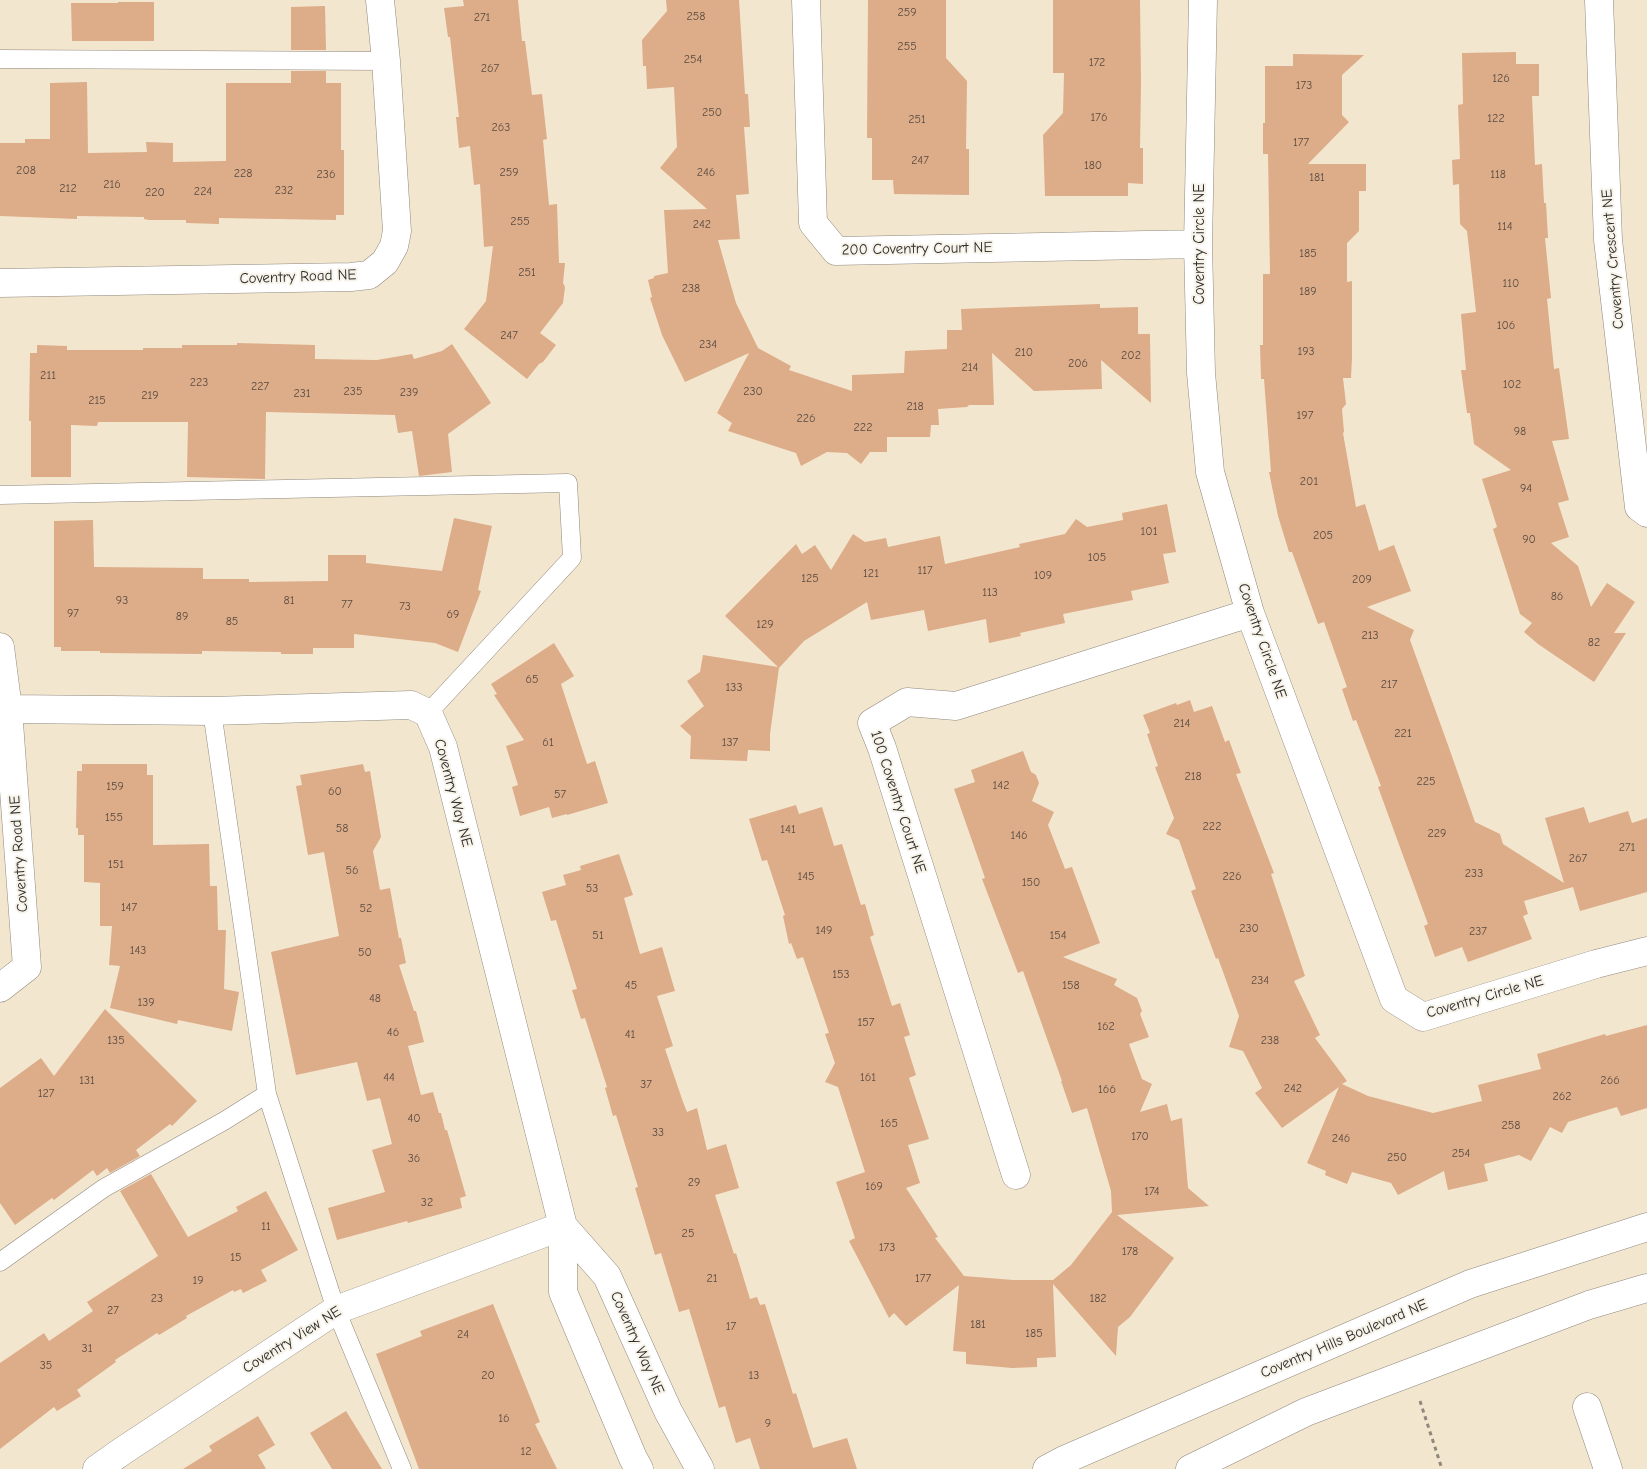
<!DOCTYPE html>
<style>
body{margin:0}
canvas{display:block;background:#f3e6cf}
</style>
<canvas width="1647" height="1469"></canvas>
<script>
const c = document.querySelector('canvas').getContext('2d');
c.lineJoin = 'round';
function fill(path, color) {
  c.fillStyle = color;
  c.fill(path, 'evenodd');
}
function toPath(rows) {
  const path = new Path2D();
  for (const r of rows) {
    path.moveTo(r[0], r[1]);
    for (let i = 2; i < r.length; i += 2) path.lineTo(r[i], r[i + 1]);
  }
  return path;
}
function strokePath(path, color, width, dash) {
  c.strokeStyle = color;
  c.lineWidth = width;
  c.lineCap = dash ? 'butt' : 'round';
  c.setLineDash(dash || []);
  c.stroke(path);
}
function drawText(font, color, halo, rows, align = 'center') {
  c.font = font + ' "Comic Neue",sans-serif';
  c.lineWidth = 4;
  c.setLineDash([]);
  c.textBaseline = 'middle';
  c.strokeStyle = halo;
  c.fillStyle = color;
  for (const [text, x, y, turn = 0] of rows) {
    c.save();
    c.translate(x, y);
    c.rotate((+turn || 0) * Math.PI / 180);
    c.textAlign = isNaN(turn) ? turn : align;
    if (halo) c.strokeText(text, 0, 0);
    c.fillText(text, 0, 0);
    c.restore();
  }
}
const building = toPath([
 [463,0,518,0,522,41,525,41,532,95,542,94,547,139,543,140,549,205,557,204,559,263,565,263,563,283,565,287,563,303,540,333,556,345,543,362,539,364,527,379,464,329,486,301,493,246,484,247,480,184,474,185,470,146,459,148,456,117,459,117,450,37,448,37,444,8,464,6],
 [666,0,739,0,745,94,748,94,750,127,744,127,749,194,736,195,740,239,718,240,736,303,758,348,791,366,789,370,852,391,852,375,904,373,905,351,947,349,947,330,962,330,961,309,1100,304,1100,308,1138,307,1138,334,1150,334,1151,403,1101,360,1102,389,1034,391,992,353,994,405,969,405,967,407,938,409,939,425,931,425,930,437,887,437,887,452,870,452,861,464,847,453,827,452,801,466,796,453,728,431,732,423,717,413,749,353,685,382,662,335,650,298,652,297,648,280,654,278,654,276,668,273,664,210,707,209,660,168,677,147,674,87,647,89,646,66,643,66,642,40,667,11],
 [868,0,946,0,946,58,967,81,966,149,969,149,969,195,894,194,893,180,872,180,872,138,867,138],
 [1053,0,1140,0,1141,82,1140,148,1143,148,1143,184,1128,183,1128,196,1045,196,1043,135,1063,113,1064,73,1053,73],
 [118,2,154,2,154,41,72,41,71,3,118,3],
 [325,6,326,50,291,50,291,7],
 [1516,52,1516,64,1539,64,1539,96,1532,96,1535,165,1542,164,1544,203,1546,203,1548,238,1545,238,1551,298,1547,299,1554,369,1559,368,1569,439,1552,441,1569,500,1558,503,1569,537,1551,543,1578,566,1591,607,1607,583,1635,602,1614,633,1626,633,1594,682,1538,644,1524,632,1532,623,1520,614,1493,529,1497,527,1482,479,1511,470,1474,444,1470,413,1467,413,1461,370,1466,370,1461,314,1476,312,1467,231,1460,224,1459,184,1453,185,1452,160,1460,159,1458,105,1463,104,1462,53],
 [1293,54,1364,55,1342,75,1342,115,1349,122,1308,164,1366,164,1366,191,1359,191,1359,231,1347,243,1347,282,1352,281,1352,358,1351,378,1343,378,1346,404,1342,409,1344,432,1343,433,1356,507,1365,504,1379,551,1394,545,1411,591,1367,607,1414,630,1410,640,1448,745,1475,822,1500,834,1503,844,1564,883,1545,818,1584,807,1589,823,1628,811,1632,823,1647,818,1647,892,1580,911,1573,887,1524,901,1528,914,1523,916,1532,939,1468,962,1462,947,1435,957,1424,926,1428,924,1378,787,1381,786,1356,720,1353,721,1342,689,1347,687,1324,622,1318,624,1292,552,1289,552,1278,516,1269,472,1271,472,1264,379,1261,379,1260,345,1263,345,1263,274,1270,274,1268,154,1263,154,1263,123,1265,123,1265,66,1293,66],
 [291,71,326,71,326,83,341,83,341,150,344,150,344,215,336,215,336,220,219,218,219,224,186,223,186,220,149,220,144,219,144,217,77,216,77,219,0,216,0,143,25,143,25,139,50,139,50,83,87,82,88,153,147,152,146,142,173,143,173,162,226,161,226,83,291,83],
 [237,343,315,345,315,359,377,360,412,354,414,359,442,351,452,344,491,403,448,434,452,472,419,476,412,431,398,433,395,415,266,412,265,479,187,477,188,422,98,422,97,426,71,425,71,477,31,477,31,421,29,421,30,353,37,353,37,345,67,346,67,350,143,350,143,348,182,348,182,345,237,345],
 [1167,504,1176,552,1163,554,1169,583,1131,591,1133,600,1063,614,1065,623,1020,633,1021,636,989,643,986,619,928,631,924,610,871,620,867,602,804,641,779,668,770,734,770,751,748,750,747,761,690,759,691,736,680,726,704,706,687,681,700,672,703,655,778,667,725,616,796,544,802,554,815,545,831,570,853,534,865,542,886,538,888,547,940,536,945,564,1020,547,1019,544,1065,534,1076,519,1087,527,1123,520,1122,513],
 [454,518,492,526,478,590,481,591,458,652,435,643,354,634,354,648,313,648,313,654,281,654,281,652,202,651,202,654,100,653,100,651,61,651,61,647,54,647,54,521,93,520,94,567,203,568,203,579,249,579,249,582,328,581,328,555,366,555,366,563,442,571],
 [554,643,574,676,561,684,587,764,595,761,608,803,567,815,567,814,552,818,549,807,520,816,512,787,518,785,506,746,524,740,494,695,497,694,491,684],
 [1190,700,1194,712,1212,706,1225,742,1229,740,1241,773,1236,774,1274,873,1271,874,1305,976,1294,981,1320,1035,1315,1038,1347,1081,1342,1084,1368,1096,1433,1113,1482,1101,1478,1085,1541,1069,1537,1054,1605,1034,1606,1036,1647,1025,1647,1108,1621,1116,1617,1107,1590,1115,1568,1122,1562,1133,1550,1127,1531,1161,1519,1155,1484,1164,1488,1181,1448,1190,1444,1171,1398,1195,1391,1183,1352,1172,1347,1184,1325,1175,1326,1171,1307,1163,1339,1087,1282,1128,1255,1093,1262,1088,1243,1051,1229,1047,1239,1016,1218,958,1216,959,1191,891,1196,889,1179,840,1166,834,1174,818,1155,767,1158,766,1147,734,1150,733,1143,715,1176,703,1177,705],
 [1023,751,1031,772,1036,775,1039,783,1032,801,1054,812,1048,825,1065,869,1072,867,1100,943,1063,957,1117,979,1114,985,1137,998,1142,1011,1140,1014,1149,1037,1129,1044,1142,1079,1152,1084,1140,1112,1167,1104,1171,1121,1182,1118,1188,1188,1209,1206,1117,1215,1174,1258,1130,1317,1118,1327,1116,1356,1053,1284,1056,1357,1037,1358,1037,1367,1012,1368,966,1364,966,1352,953,1351,959,1285,906,1326,894,1313,889,1318,849,1241,855,1238,836,1182,865,1172,838,1087,825,1082,835,1063,825,1034,829,1033,803,957,797,959,791,943,789,944,783,916,785,915,767,860,762,861,749,819,796,805,799,814,822,807,834,846,842,844,861,905,865,904,874,935,870,937,892,1006,900,1003,910,1035,904,1037,916,1075,909,1078,929,1139,908,1145,920,1183,906,1188,938,1237,935,1238,964,1276,1013,1280,1053,1280,1071,1265,1112,1212,1111,1191,1087,1108,1072,1113,1061,1081,1062,1081,1023,971,1018,973,982,879,985,878,954,789,975,782,971,770],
 [82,764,147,764,147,775,153,775,153,845,209,844,210,886,217,886,218,930,226,930,224,989,239,992,232,1031,178,1020,177,1024,110,1008,120,966,109,965,112,926,100,926,100,883,84,882,84,835,78,835,78,828,76,828,77,771,82,771],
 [363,764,365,772,370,771,381,837,373,851,380,890,390,888,399,938,401,938,406,963,399,965,414,1011,416,1011,424,1042,408,1046,421,1095,433,1092,439,1113,441,1113,445,1130,447,1130,466,1196,460,1198,462,1208,408,1223,407,1221,337,1240,328,1208,385,1192,372,1150,392,1144,380,1098,367,1101,357,1062,296,1075,271,952,339,936,324,852,308,855,296,786,302,785,300,775],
 [619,854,633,895,624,898,640,954,662,947,675,991,657,996,673,1046,665,1049,683,1102,687,1112,697,1108,707,1150,726,1144,739,1188,715,1195,734,1254,736,1253,750,1299,757,1297,760,1305,765,1304,793,1394,796,1393,813,1448,847,1438,857,1469,760,1469,750,1438,736,1443,725,1406,719,1408,689,1309,679,1312,661,1253,655,1255,635,1188,638,1187,616,1115,613,1116,605,1088,607,1087,585,1018,581,1019,572,990,577,989,556,920,551,921,542,892,566,885,563,875,581,870,580,866],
 [105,1009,197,1101,172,1126,170,1124,136,1150,140,1156,110,1173,107,1168,97,1176,93,1170,54,1200,52,1198,15,1225,0,1203,0,1088,41,1058,54,1076],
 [151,1174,188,1237,238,1211,236,1207,266,1191,298,1250,261,1270,267,1281,243,1293,241,1289,234,1292,233,1290,186,1316,187,1318,159,1335,157,1333,115,1360,116,1362,77,1390,81,1396,57,1411,54,1407,0,1449,0,1363,44,1333,49,1341,93,1311,87,1302,158,1256,120,1191],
 [493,1304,540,1422,535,1424,557,1469,419,1469,376,1354,422,1336,420,1331],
 [346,1411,382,1469,332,1469,310,1433],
 [258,1416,275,1445,258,1455,266,1469,183,1469,212,1451,209,1446]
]);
const path = toPath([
 [1420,1401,1442,1469]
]);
const service = toPath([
 [0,59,386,61],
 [0,495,568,483,572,558,428,713],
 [212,711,267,1094,336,1310,402,1469],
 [0,1262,104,1188,224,1121,267,1094]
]);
const minor = toPath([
 [806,0,813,223,836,251,1198,244],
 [1203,0,1198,244,1201,373,1210,472,1250,613,1394,999,1423,1017,1596,964,1647,951],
 [1599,0,1608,240,1639,507,1647,513],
 [0,283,351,277,369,275,385,262,394,246,397,231,386,61,380,0],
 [0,647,8,709,27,967,0,988],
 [8,709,212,711,411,705,428,713,443,747,563,1226,563,1292,633,1458,639,1469],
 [1016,1175,882,748,872,723,907,702,956,706,1250,613],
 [563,1226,607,1276,668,1411,700,1469],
 [1587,1407,1608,1469],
 [97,1469,121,1452,336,1310,563,1226]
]);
const tertiary = toPath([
 [1047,1469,1064,1460,1470,1284,1647,1227],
 [1190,1469,1306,1412,1589,1305,1647,1288]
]);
const numberNames = [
 ["259",907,13],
 ["258",696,17],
 ["271",482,18],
 ["255",907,47],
 ["254",693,60],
 ["172",1097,63],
 ["267",490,69],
 ["126",1501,79],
 ["173",1304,86],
 ["250",712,113],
 ["176",1099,118],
 ["122",1496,119],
 ["251",917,120],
 ["263",501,128],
 ["177",1301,143],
 ["247",920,161],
 ["180",1093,166],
 ["208",26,171],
 ["259",509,173],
 ["246",706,173],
 ["228",243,174],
 ["236",326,175],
 ["118",1498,175],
 ["181",1317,178],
 ["216",112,185],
 ["212",68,189],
 ["232",284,191],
 ["224",203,192],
 ["220",155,193],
 ["255",520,222],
 ["242",702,225],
 ["114",1505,227],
 ["185",1308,254],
 ["251",527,273],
 ["110",1511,284],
 ["238",691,289],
 ["189",1308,292],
 ["106",1506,326],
 ["247",509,336],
 ["234",708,345],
 ["193",1306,352],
 ["210",1024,353],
 ["202",1131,356],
 ["206",1078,364],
 ["214",970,368],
 ["211",48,376],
 ["223",199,383],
 ["102",1512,385],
 ["227",260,387],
 ["235",353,392],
 ["230",753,392],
 ["239",409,393],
 ["231",302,394],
 ["219",150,396],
 ["215",97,401],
 ["218",915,407],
 ["197",1305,416],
 ["226",806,419],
 ["222",863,428],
 ["98",1520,432],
 ["201",1309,482],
 ["94",1526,489],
 ["101",1149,532],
 ["205",1323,536],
 ["90",1529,540],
 ["105",1097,558],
 ["117",925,571],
 ["121",871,574],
 ["109",1043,576],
 ["125",810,579],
 ["209",1362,580],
 ["113",990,593],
 ["86",1557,597],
 ["93",122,601],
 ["81",289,601],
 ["77",347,605],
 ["73",405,607],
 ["97",73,614],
 ["69",453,615],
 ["89",182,617],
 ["85",232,622],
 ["129",765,625],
 ["213",1370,636],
 ["82",1594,643],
 ["65",532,680],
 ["217",1389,685],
 ["133",734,688],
 ["214",1182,724],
 ["221",1403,734],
 ["61",548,743],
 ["137",730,743],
 ["218",1193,777],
 ["225",1426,782],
 ["142",1001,786],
 ["159",115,787],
 ["60",335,792],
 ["57",560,795],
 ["155",114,818],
 ["222",1212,827],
 ["58",342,829],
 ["141",788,830],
 ["229",1437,834],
 ["146",1019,836],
 ["271",1627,848],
 ["267",1578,859],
 ["151",116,865],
 ["56",352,871],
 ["233",1474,874],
 ["145",806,877],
 ["226",1232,877],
 ["150",1031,883],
 ["53",592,889],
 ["147",129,908],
 ["52",366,909],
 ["230",1249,929],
 ["149",824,931],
 ["237",1478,932],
 ["51",598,936],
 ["154",1058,936],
 ["143",138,951],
 ["50",365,953],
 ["153",841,975],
 ["234",1260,981],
 ["45",631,986],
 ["158",1071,986],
 ["48",375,999],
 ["139",146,1003],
 ["157",866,1023],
 ["162",1106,1027],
 ["46",393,1033],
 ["41",630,1035],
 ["135",116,1041],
 ["238",1270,1041],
 ["44",389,1078],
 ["161",868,1078],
 ["131",87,1081],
 ["266",1610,1081],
 ["37",646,1085],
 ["242",1293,1089],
 ["166",1107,1090],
 ["127",46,1094],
 ["262",1562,1097],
 ["40",414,1119],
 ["165",889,1124],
 ["258",1511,1126],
 ["33",658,1133],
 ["170",1140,1137],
 ["246",1341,1139],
 ["254",1461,1154],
 ["250",1397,1158],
 ["36",414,1159],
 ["29",694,1183],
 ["169",874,1187],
 ["174",1152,1192],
 ["32",427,1203],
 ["11",266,1227],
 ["25",688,1234],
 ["173",887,1248],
 ["178",1130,1252],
 ["15",236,1258],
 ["21",712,1279],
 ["177",923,1279],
 ["19",198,1281],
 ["23",157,1299],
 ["182",1098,1299],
 ["27",113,1311],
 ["181",978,1325],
 ["17",731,1327],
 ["185",1034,1334],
 ["24",463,1335],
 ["31",87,1349],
 ["35",46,1366],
 ["20",488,1376],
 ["13",754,1376],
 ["16",504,1419],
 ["9",768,1424],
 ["12",526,1452]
];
const streetNames = [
 ["Coventry Circle NE",1200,244,-90],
 ["200 Coventry Court NE",917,249,-1],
 ["Coventry Crescent NE",1613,259,-95],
 ["Coventry Road NE",298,277,-2],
 ["Coventry Circle NE",1262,641,71],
 ["Coventry Way NE",453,793,75],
 ["100 Coventry Court NE",898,802,72],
 ["Coventry Road NE",19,854,-94],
 ["Coventry Circle NE",1485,997,-16],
 ["Coventry Hills Boulevard NE",1344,1339,-23],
 ["Coventry View NE",292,1340,-32],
 ["Coventry Way NE",637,1343,66]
];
fill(building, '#ddac88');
strokePath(service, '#8f887d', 19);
strokePath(minor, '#8f887d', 29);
strokePath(tertiary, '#8f887d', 29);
strokePath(path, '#8f887d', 3, [4, 4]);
strokePath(service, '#fff', 18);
strokePath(minor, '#fff', 28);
strokePath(tertiary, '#fff', 28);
drawText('12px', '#584b42', null, numberNames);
drawText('15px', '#2b2b2b', '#f7f3e8', streetNames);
</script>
